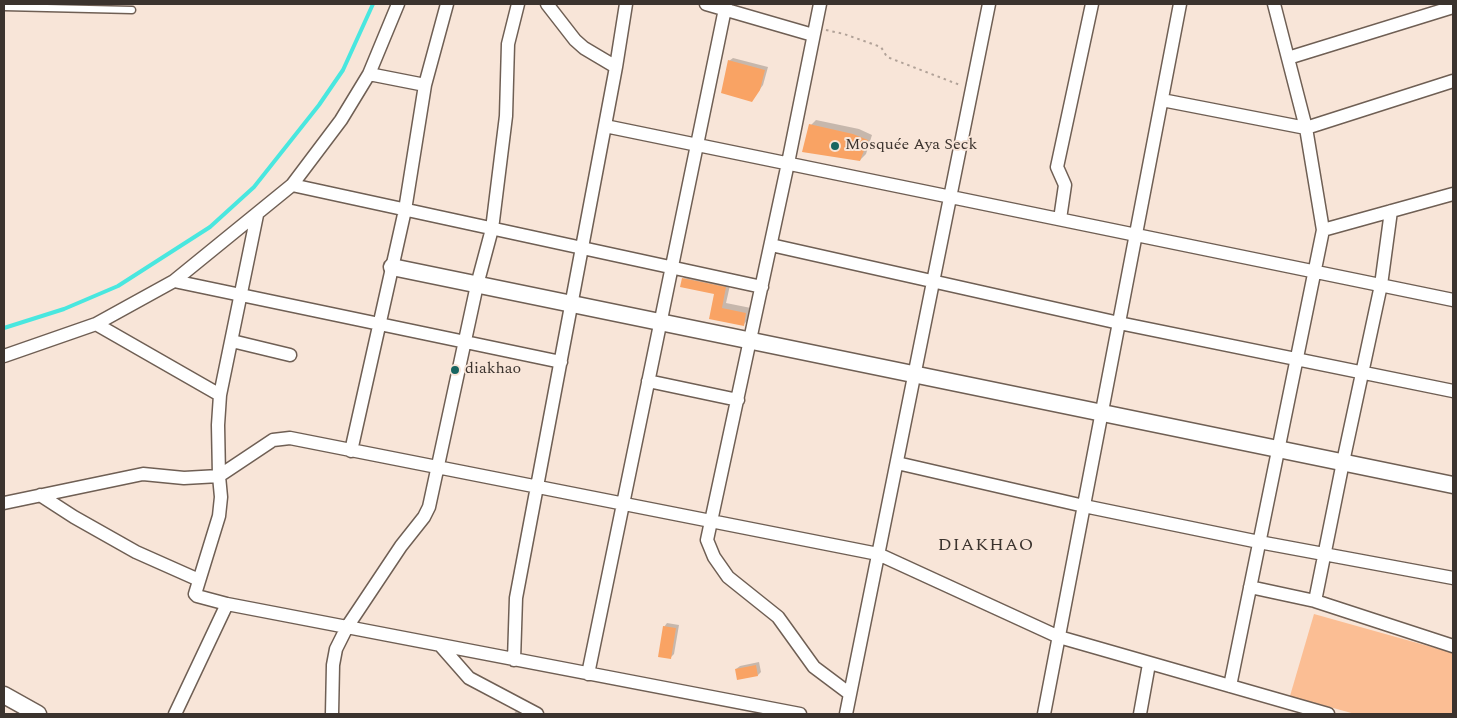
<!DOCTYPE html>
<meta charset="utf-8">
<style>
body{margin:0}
#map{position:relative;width:1457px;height:718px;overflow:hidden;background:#f8e5d8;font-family:Spectral,serif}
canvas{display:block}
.frame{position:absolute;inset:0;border:5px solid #3b332e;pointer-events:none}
</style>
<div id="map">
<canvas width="1457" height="718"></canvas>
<div class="frame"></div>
</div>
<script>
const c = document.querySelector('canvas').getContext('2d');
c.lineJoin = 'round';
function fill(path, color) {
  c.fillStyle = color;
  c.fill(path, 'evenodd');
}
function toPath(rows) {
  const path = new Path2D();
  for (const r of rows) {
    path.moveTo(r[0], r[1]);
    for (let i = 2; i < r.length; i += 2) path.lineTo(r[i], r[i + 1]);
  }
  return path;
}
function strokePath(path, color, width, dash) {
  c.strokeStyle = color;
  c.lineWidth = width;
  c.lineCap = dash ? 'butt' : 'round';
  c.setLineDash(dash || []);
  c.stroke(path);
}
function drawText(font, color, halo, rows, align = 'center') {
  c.font = font + ' Spectral,serif';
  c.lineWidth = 4;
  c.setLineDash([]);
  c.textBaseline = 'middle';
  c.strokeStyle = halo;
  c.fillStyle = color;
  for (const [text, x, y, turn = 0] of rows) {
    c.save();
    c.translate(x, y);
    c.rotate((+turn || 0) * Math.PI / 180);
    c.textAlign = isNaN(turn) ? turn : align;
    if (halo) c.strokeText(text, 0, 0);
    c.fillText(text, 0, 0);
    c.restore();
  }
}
const green = toPath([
 [1314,614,1453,653,1453,714,1355,714,1290,696]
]);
const shadow = toPath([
 [733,58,768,67,763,85,752,100,729,61],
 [816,120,859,129,872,135,866,154,860,160,811,125],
 [688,273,731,281,726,303,751,308,749,319,743,325,710,318,715,293,683,278],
 [667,623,679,625,674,654,671,657,664,627],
 [759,662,761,672,758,675,736,669,740,666],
 [516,710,521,712,520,714,514,714]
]);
const stream = toPath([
 [4,328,64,309,118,286,210,227,254,187,319,105,343,70,373,4]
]);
const building = toPath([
 [728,60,765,70,760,90,752,102,721,93],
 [809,124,853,134,868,140,860,161,802,152],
 [682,278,726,287,722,308,746,313,744,326,709,319,714,294,680,287],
 [663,626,676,628,671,659,658,657],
 [756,665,758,676,737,680,735,669]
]);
const path = toPath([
 [826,30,844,34,881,47,887,57,960,85]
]);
const service = toPath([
 [4,7,132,10]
]);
const minor = toPath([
 [547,4,575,40,584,48,616,67],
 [706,4,813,35],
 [820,4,788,163,707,540,714,557,728,577,778,617,814,667,850,694],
 [1288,58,1453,7],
 [369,74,425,85],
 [1162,100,1306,128,1453,81],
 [605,126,1453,300],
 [292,185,762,287],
 [257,215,220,395,218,425,219,476,221,497,219,516,195,594,197,596,227,604,800,714],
 [1060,219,1065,185,1057,167,1092,4],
 [1323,230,1453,194],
 [771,245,1119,323,1453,391],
 [174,281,561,362],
 [96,324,174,281,292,185,341,120,369,74,398,4],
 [232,341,290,355],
 [4,356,96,324,220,395],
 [648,381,738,400],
 [351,451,405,210,425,85,447,4],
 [897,463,1084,506,1259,542,1453,578],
 [40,495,74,517,136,552,199,580],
 [4,503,143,474,184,478,219,476,273,440,290,438,878,554,1059,637,1328,714],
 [1250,587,1315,601,1343,462,1381,285,1391,211],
 [1315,601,1453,646],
 [440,645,469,678,537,714],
 [514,660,516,598,616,67,626,4],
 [588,674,726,4],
 [1230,686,1323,230,1306,128,1274,4],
 [175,714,227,604],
 [332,714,333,665,336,649,347,627,401,546,424,517,429,507,477,285,492,229,506,116,508,44,518,4],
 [846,714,989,4],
 [1044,714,1180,4],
 [1140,714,1149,664]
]);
const tertiary = toPath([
 [392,267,1453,485],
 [4,695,38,714]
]);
const markers = [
 [835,146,5,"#186561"],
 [455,370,5,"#186561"]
];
const poiNames = [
 ["Mosquée Aya Seck",845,146],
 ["diakhao",465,370]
];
const neighbourhoodNames = [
 ["DIAKHAO",986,546]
];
fill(green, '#fbbe94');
fill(shadow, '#0003');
strokePath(stream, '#49e7df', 4);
fill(building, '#f9a364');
strokePath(service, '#6f5f54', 9);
strokePath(minor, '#6f5f54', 15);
strokePath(tertiary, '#6f5f54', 19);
strokePath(path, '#b1a298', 2, [2.5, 4]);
strokePath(service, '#fff', 6);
strokePath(minor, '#fff', 12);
strokePath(tertiary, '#fff', 16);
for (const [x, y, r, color] of markers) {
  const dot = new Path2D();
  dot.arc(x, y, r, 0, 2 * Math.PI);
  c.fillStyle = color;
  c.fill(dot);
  strokePath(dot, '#f8e5d8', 2);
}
drawText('16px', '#3b332e', '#f8e5d8', poiNames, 'left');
c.letterSpacing = '1px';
drawText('18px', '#3b332e', '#f8e5d8', neighbourhoodNames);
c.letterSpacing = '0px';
</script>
